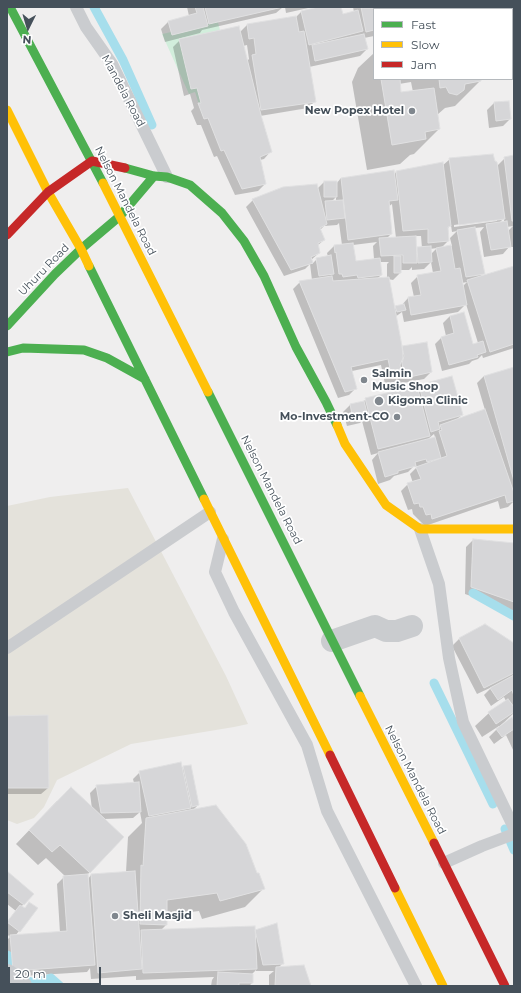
<!DOCTYPE html>
<style>
body{margin:0}
#map{position:relative;width:521px;height:993px;overflow:hidden;background:#efeeee;font-family:Montserrat,sans-serif}
canvas{display:block}
.frame{position:absolute;inset:0;border:8px solid #45505a;pointer-events:none}
.legend{position:absolute;left:373px;top:8px;width:140px;height:72px;box-sizing:border-box;background:#fff;border:1px solid #b5b9bd;margin:0;padding:5px 7px;list-style:none;font-size:12px;color:#45505a}
.legend li{display:flex;align-items:center;gap:8px;height:20px}
.legend b{width:20px;border:1px solid #b5b9bd}
.north{position:absolute;left:8px;top:8px;width:40px;height:40px;-webkit-text-stroke:3px #fff;paint-order:stroke;rotate:185deg;font-size:11px;font-weight:700;line-height:16px;text-align:center;color:#45505a}
.north::after{content:'';display:block;margin:auto;width:14px;height:18px;background:#45505a;clip-path:polygon(50% 0,100% 100%,50% 72%,0 100%)}
.scale{position:absolute;left:8px;top:967px;width:93px;height:18px;box-sizing:border-box;border:2px solid #45505a;border-top:0;padding-left:5px;font-size:12px;line-height:14px;white-space:nowrap;color:#45505a;-webkit-text-stroke:3px #fff;paint-order:stroke}
</style>
<div id="map">
<canvas width="521" height="993"></canvas>
<div class="frame"></div>
<ul class="legend">
<li><b style="height:5px;background:#4caf50"></b>Fast</li>
<li><b style="height:5px;background:#ffc107"></b>Slow</li>
<li><b style="height:5px;background:#c62828"></b>Jam</li>
</ul>
<div class="north">N</div>
<div class="scale">20 m</div>
</div>
<script>
const c = document.querySelector('canvas').getContext('2d');
c.lineJoin = 'round';
function fill(path, color) {
  c.fillStyle = color;
  c.fill(path, 'evenodd');
}
function toPath(rows) {
  const path = new Path2D();
  for (const r of rows) {
    path.moveTo(r[0], r[1]);
    for (let i = 2; i < r.length; i += 2) path.lineTo(r[i], r[i + 1]);
  }
  return path;
}
function strokePath(path, color, width, dash) {
  c.strokeStyle = color;
  c.lineWidth = width;
  c.lineCap = dash ? 'butt' : 'round';
  c.setLineDash(dash || []);
  c.stroke(path);
}
function drawText(font, color, halo, rows, align = 'center') {
  c.font = font + ' Montserrat,sans-serif';
  c.lineWidth = 3.5;
  c.setLineDash([]);
  c.textBaseline = 'middle';
  c.strokeStyle = halo;
  c.fillStyle = color;
  for (const [text, x, y, turn = 0] of rows) {
    c.save();
    c.translate(x, y);
    c.rotate((+turn || 0) * Math.PI / 180);
    c.textAlign = isNaN(turn) ? turn : align;
    if (halo) c.strokeText(text, 0, 0);
    c.fillText(text, 0, 0);
    c.restore();
  }
}
const commercial = toPath([
 [128,488,226,676,248,724,234,727,131,744,57,780,44,807,34,818,17,824,7,820,7,506,50,497]
]);
const green = toPath([
 [218,22,241,119,202,114,195,92,189,94,162,34]
]);
const shadow = toPath([
 [187,7,283,7,276,13,202,30,200,33,165,42,161,29,168,22,189,16],
 [285,7,313,7,286,13],
 [322,7,340,7,342,15,354,12,353,7,387,7,387,9,374,9,374,36,364,38,367,49,360,56,309,67,315,101,308,108,260,116,271,151,264,159,260,160,265,184,258,191,235,195,217,156,214,157,201,125,197,125,191,111,194,108,190,94,184,96,173,47,180,40,240,32,247,25,296,17,301,12],
 [247,45,249,59,247,61,243,46],
 [374,53,374,79,480,79,480,81,455,106,445,108,437,115,439,129,414,154,410,155,400,164,367,170,352,82,358,68],
 [411,82,413,92,400,93,399,84],
 [508,102,510,119,503,126,489,128,487,110,494,103],
 [514,156,514,247,509,247,503,254,484,257,480,232,484,227,475,228,484,273,480,277,514,267,514,348,483,358,482,355,478,359,472,361,469,364,442,371,435,344,442,337,446,336,443,323,450,316,464,313,472,345,478,343,466,304,458,312,404,322,402,312,395,317,401,348,403,347,431,372,424,379,398,384,397,379,394,382,385,384,381,365,352,371,356,388,349,395,338,398,293,289,300,282,312,280,310,264,305,269,284,276,246,207,253,200,317,189,324,182,336,182,336,184,341,178,394,175,396,172,442,166,450,159,497,166,505,158],
 [336,197,336,201,331,202],
 [392,204,396,238,386,239,391,234,388,207],
 [504,218,504,222,499,223],
 [497,219,497,221,454,227,454,225],
 [339,223,342,245,334,246,327,253,328,257,317,259,312,264,311,260,319,253,317,246,324,240,320,230,324,226,337,225],
 [451,225,452,232,457,231,450,238,452,246,441,248,448,241,447,229],
 [513,226,507,232,507,227],
 [415,236,421,236,422,248,418,248,416,250],
 [377,242,373,246,374,259,355,262,353,245],
 [437,248,430,255,430,249],
 [380,262,389,262,387,264,387,278,377,279,381,275],
 [431,262,433,273,418,276,411,283,414,297,408,298,401,306,394,309,388,279,393,280,400,273,400,270,409,270,412,267,412,270,424,269],
 [467,282,462,287,462,283],
 [514,368,514,501,508,507,500,509,498,501,425,526,413,514,412,509,408,510,401,491,408,484,413,483,410,474,418,466,413,467,408,472,394,476,390,480,378,484,372,460,378,453,371,455,362,421,360,423,347,426,343,412,350,405,363,402,366,399,417,388,419,386,451,377,462,415,457,419,485,410,477,383,484,376],
 [434,434,435,437,433,438,428,439],
 [473,540,514,544,514,611,465,594,466,547],
 [485,626,514,644,514,713,500,726,501,727,514,717,514,752,506,735,494,744,489,737,499,727,499,726,482,737,475,726,489,713,506,701,504,697,491,706,484,695,492,687,477,694,452,646,459,639],
 [7,714,48,788,41,794,7,794],
 [183,767,198,805,193,810,257,875,264,888,245,907,202,919,199,911,166,915,166,925,161,930,255,931,276,924,282,964,278,968,310,986,269,986,269,975,274,971,256,971,256,970,251,975,252,975,252,983,249,986,211,986,212,980,214,977,136,980,136,976,91,979,90,968,87,972,7,977,7,940,10,937,7,934,7,922,16,911,7,904,7,873,32,894,21,907,24,909,30,903,19,931,15,936,60,933,57,884,64,877,66,877,46,858,38,865,16,844,57,801,92,809,90,793,97,786,134,783,133,779,140,772,181,769],
 [140,812,142,823,128,837,126,872,91,875,88,879,87,875,123,838,104,819,133,818]
]);
const stream = toPath([
 [94,7,123,60,152,125],
 [473,593,514,616],
 [434,683,493,804],
 [505,829,514,850],
 [7,955,9,956,11,976,35,983,51,978,60,986]
]);
const building = toPath([
 [195,7,203,7,208,26,172,35,168,21,197,13,195,7],
 [205,7,283,7,209,24,205,7],
 [318,7,341,7,343,14,358,10,363,31,309,45,301,11,318,7],
 [361,7,388,7,388,9,374,9,374,30,366,32,361,7],
 [296,16,299,32,304,31,316,102,261,110,252,55,256,54,254,38,249,39,247,24,296,16],
 [239,26,261,115,272,152,260,157,266,184,242,189,224,150,221,151,208,118,204,119,198,103,201,103,197,88,191,89,179,39,239,26],
 [364,34,368,49,315,61,312,45,364,34],
 [381,79,400,79,401,92,434,88,440,129,425,132,426,139,392,145,381,79],
 [439,79,481,79,481,81,465,84,464,90,457,95,449,93,446,87,440,88,439,79],
 [509,101,511,119,496,121,494,102,509,101],
 [493,154,495,161,497,162,505,219,459,225,449,158,493,154],
 [514,155,514,221,512,221,504,157,514,155],
 [443,162,451,226,448,227,449,241,428,243,428,229,403,231,396,171,443,162],
 [394,170,398,200,389,201,392,234,348,240,341,178,394,170],
 [324,181,337,181,337,197,324,197,324,181],
 [317,184,327,224,320,228,325,240,318,243,320,253,311,257,313,263,291,270,252,199,283,187,317,184],
 [343,200,345,218,327,220,325,201,343,200],
 [507,221,511,247,491,250,486,224,507,221],
 [475,227,485,274,466,277,457,230,475,227],
 [416,236,417,263,403,263,403,255,381,256,379,238,416,236],
 [353,243,356,261,380,258,382,275,358,278,357,275,343,277,342,274,339,274,336,252,335,253,334,245,353,243],
 [451,245,455,269,460,268,467,305,411,315,408,297,421,295,417,275,441,271,436,248,451,245],
 [431,246,432,262,418,263,417,247,431,246],
 [331,255,334,274,319,276,316,258,331,255],
 [394,256,401,256,401,273,394,273,394,256],
 [514,266,514,344,490,352,467,280,514,266],
 [332,276,333,281,389,277,402,346,403,358,400,365,402,375,392,378,388,359,351,367,357,389,345,392,299,281,332,276],
 [404,304,406,310,397,312,395,306,404,304],
 [464,312,473,344,483,341,486,352,477,355,478,357,449,365,441,337,454,333,450,316,464,312],
 [427,342,432,372,405,378,402,363,404,356,402,346,427,342],
 [514,367,514,481,484,376,514,367],
 [452,376,463,415,438,422,440,429,431,432,419,385,452,376],
 [417,386,430,436,378,449,365,398,417,386],
 [364,401,368,417,353,420,350,404,364,401],
 [485,409,514,493,514,501,507,503,505,495,432,519,431,514,426,515,423,507,420,507,419,503,414,504,407,483,421,479,416,467,447,456,439,431,442,430,440,425,485,409],
 [435,437,441,458,427,462,426,459,415,462,416,466,398,471,398,473,385,477,378,452,435,437],
 [473,539,514,543,514,602,471,587,473,539],
 [485,624,514,643,514,673,484,688,459,638,485,624],
 [514,675,514,696,512,690,498,700,490,688,514,675],
 [508,699,514,707,514,712,496,724,488,712,508,699],
 [7,713,8,713,8,716,48,715,49,788,7,788,7,713],
 [512,717,514,721,514,729,502,737,496,729,512,717],
 [181,762,191,808,149,816,139,771,181,762],
 [191,765,199,805,192,807,183,766,191,765],
 [139,782,141,812,101,813,96,785,139,782],
 [71,787,124,837,90,873,60,845,52,852,29,830,71,787],
 [216,805,246,844,257,873,259,873,265,889,220,901,217,893,167,900,167,925,140,924,141,865,143,866,146,818,216,805],
 [7,871,34,894,24,905,7,892,7,871],
 [135,871,142,969,98,973,91,874,135,871],
 [88,874,95,965,13,971,10,935,67,931,63,876,88,874],
 [29,902,38,908,20,932,7,922,20,905,25,908,29,902],
 [277,923,284,964,263,965,255,930,277,923],
 [255,926,257,969,143,973,141,930,255,926],
 [304,965,311,986,275,986,276,967,304,965],
 [218,972,253,974,253,983,239,983,239,986,217,986,218,972]
]);
const lane = toPath([
 [76,7,86,27,112,64,167,177],
 [420,529,439,584,449,658,463,722,514,828],
 [223,539,215,572,234,612,307,745,327,811,416,986],
 [7,648,210,512],
 [444,863,482,846,514,834]
]);
const street = toPath([
 [332,641,375,626,386,631,397,631,412,626],
 [7,975,21,986]
]);
const fast = toPath([
 [10,7,103,183],
 [125,168,154,176,167,177,190,185,222,213,244,241,264,276,296,347,326,402,337,425],
 [89,266,204,499],
 [7,326,55,274,81,249,120,216,154,176],
 [7,352,23,348,84,350,107,358,145,379],
 [208,392,360,696]
]);
const slow = toPath([
 [7,110,48,192,81,249,89,266],
 [103,183,208,392],
 [337,425,345,444,386,505,420,529,514,529],
 [204,499,330,755],
 [360,696,434,843],
 [395,888,443,986]
]);
const jam = toPath([
 [7,235,48,192,92,161,125,168],
 [330,755,395,888],
 [434,843,505,986]
]);
const markers = [
 [412,111,4,"#80878e"],
 [364,380,4,"#80878e"],
 [379,401,5,"#80878e"],
 [397,417,4,"#80878e"],
 [115,916,4,"#80878e"]
];
const streetNames = [
 ["Mandela Road",123,91,62],
 ["Nelson Mandela Road",125,201,63],
 ["Uhuru Road",44,270,-46],
 ["Nelson Mandela Road",271,490,63],
 ["Nelson Mandela Road",415,780,63]
];
const poiNames = [
 ["New Popex Hotel",404,111,"right"],
 ["Salmin",372,374],
 ["Music Shop",372,387],
 ["Kigoma Clinic",388,401],
 ["Mo-Investment-CO",389,417,"right"],
 ["Sheli Masjid",123,916]
];
fill(commercial, '#e4e2db');
fill(green, '#d2eedc');
fill(shadow, '#0003');
strokePath(stream, '#a6deec', 9);
fill(building, '#d6d6d8');
strokePath(building, '#e0e0e1', 1);
strokePath(lane, '#cacccf', 12);
strokePath(street, '#cacccf', 22);
strokePath(fast, '#4caf50', 9);
strokePath(slow, '#ffc107', 9);
strokePath(jam, '#c62828', 9);
for (const [x, y, r, color] of markers) {
  const dot = new Path2D();
  dot.arc(x, y, r, 0, 2 * Math.PI);
  c.fillStyle = color;
  c.fill(dot);
  strokePath(dot, '#fff', 1.5);
}
drawText('11px', '#45505a', '#fff', streetNames);
drawText('bold 11px', '#45505a', '#fff', poiNames, 'left');
</script>
